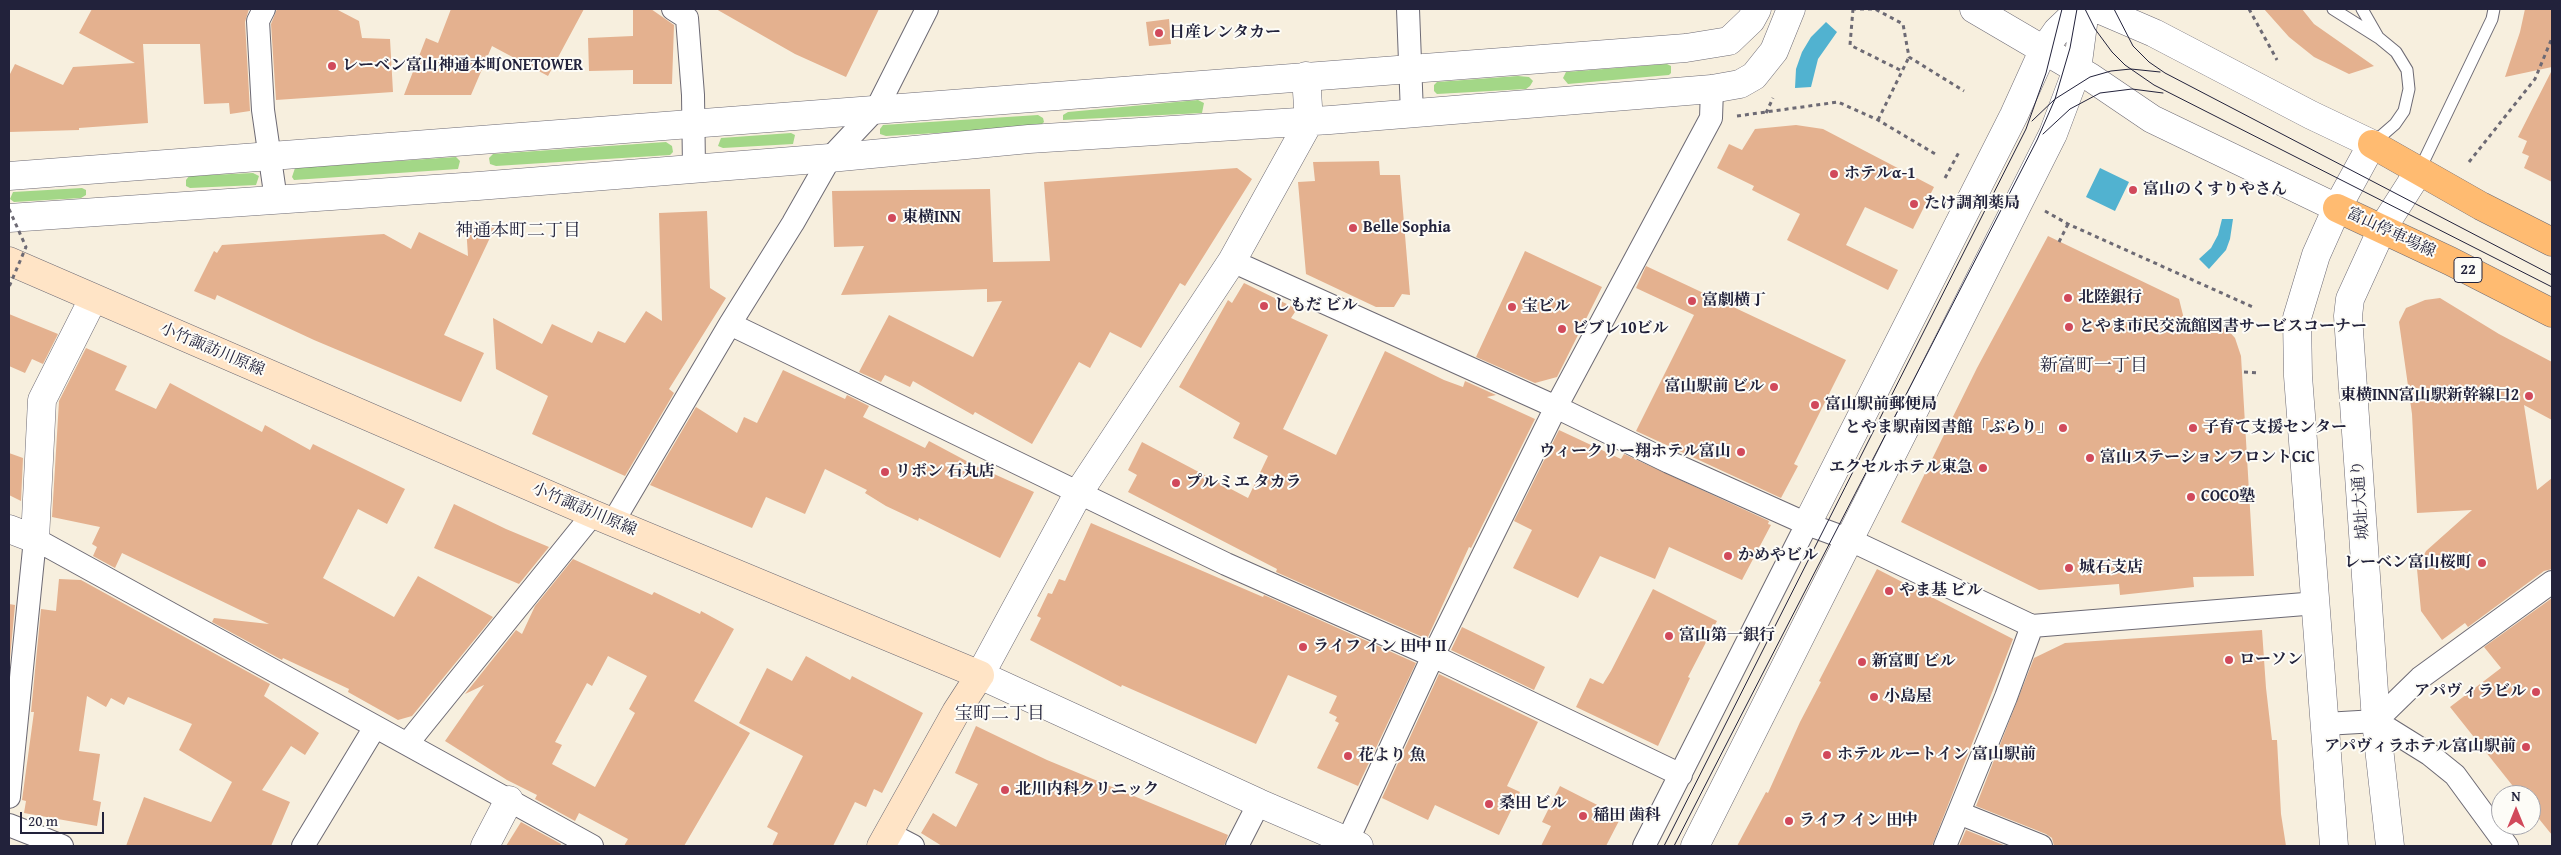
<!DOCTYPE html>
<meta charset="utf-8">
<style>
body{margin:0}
#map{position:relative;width:2561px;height:855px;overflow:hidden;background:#f7efde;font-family:"Gentium Book Plus",serif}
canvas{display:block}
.frame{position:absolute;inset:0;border:10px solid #22223b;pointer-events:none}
.north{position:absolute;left:2491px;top:785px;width:50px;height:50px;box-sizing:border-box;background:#fdfcf7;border:1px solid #a5a5ac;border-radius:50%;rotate:0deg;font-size:14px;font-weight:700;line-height:20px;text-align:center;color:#22223b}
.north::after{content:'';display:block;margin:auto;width:18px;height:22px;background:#d1495b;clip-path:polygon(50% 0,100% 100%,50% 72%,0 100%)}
.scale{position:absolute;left:20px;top:812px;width:84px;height:22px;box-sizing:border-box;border:2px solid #22223b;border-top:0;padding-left:6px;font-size:15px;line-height:18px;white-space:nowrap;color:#22223b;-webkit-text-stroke:4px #fdfcf7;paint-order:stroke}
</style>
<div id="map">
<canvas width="2561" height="855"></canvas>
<div class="frame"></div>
<div class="north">N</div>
<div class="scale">20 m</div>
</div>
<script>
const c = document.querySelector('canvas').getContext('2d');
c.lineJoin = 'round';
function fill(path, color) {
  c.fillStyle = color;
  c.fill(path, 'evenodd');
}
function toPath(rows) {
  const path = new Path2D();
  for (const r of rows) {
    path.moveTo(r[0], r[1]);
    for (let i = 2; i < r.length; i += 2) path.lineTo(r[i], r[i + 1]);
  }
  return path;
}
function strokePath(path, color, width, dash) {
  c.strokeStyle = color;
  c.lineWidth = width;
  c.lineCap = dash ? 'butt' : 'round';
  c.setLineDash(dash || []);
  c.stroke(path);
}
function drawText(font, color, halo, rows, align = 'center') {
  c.font = font + ' "Gentium Book Plus","Noto Serif JP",serif';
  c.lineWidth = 4;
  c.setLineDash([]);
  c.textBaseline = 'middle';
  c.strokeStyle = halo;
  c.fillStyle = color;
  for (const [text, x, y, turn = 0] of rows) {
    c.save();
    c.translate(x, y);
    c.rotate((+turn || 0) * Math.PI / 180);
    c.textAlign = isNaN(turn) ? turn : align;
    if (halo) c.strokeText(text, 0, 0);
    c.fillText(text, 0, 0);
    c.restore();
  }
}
const green = toPath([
 [1667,64,1671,66,1671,73,1669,75,1568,84,1563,78,1566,72],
 [1518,76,1529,77,1533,81,1530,86,1526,89,1437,94,1434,91,1434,85,1437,82],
 [1198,100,1204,103,1202,113,1063,120,1063,115,1068,112],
 [1038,115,1043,118,1044,122,1039,127,886,136,880,134,880,129,883,125],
 [791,133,795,135,793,144,723,148,718,146,721,138],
 [666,142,672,146,673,152,670,155,496,166,490,164,489,158,493,154],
 [456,157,460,161,458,169,294,180,292,177,295,168],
 [253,173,259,176,256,185,190,188,186,186,186,180,189,176],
 [82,188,86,190,86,195,81,198,14,202,10,199,13,192]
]);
const water = toPath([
 [1826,22,1837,32,1818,59,1811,87,1795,88,1796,69,1802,52,1811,37],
 [2100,168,2129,182,2115,211,2086,197],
 [2222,219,2233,219,2230,239,2226,250,2209,269,2199,259,2211,248,2218,235]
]);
const building = toPath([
 [92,9,249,9,245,22,250,111,230,114,229,103,204,104,200,44,143,44,148,123,79,128,79,130,9,132,9,76,15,64,63,85,73,67,135,63,79,33],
 [277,9,336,9,359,21,362,38,390,39,393,92,276,100,271,24],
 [451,9,584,9,548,76,492,46,471,95,404,95,426,38,438,43],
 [633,9,651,9,674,25,672,84,633,84,633,70,589,71,588,38,633,36],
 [716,9,879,9,846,77,795,54],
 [2264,9,2302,9,2314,24,2374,66,2349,74,2314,57,2289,37],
 [2525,9,2552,9,2552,67,2505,77,2520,32],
 [1169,19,1171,44,1149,46,1146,22],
 [2552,70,2552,182,2524,168,2529,156,2522,153,2527,141,2518,137],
 [1796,125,1823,129,1934,187,1913,229,1865,207,1846,245,1898,270,1888,290,1787,240,1800,214,1752,190,1754,186,1717,168,1729,144,1742,150,1755,129],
 [1379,161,1380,175,1400,175,1410,295,1402,294,1394,307,1376,307,1306,274,1298,182,1315,181,1313,162],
 [1237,168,1252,179,1185,286,1180,283,1141,348,1110,332,1090,368,1079,362,1032,444,975,412,973,415,913,381,910,387,885,375,881,382,859,372,889,315,973,357,1002,301,987,302,987,289,841,295,864,246,834,247,832,191,990,189,993,262,1050,261,1044,182],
 [707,211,710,288,726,298,669,389,674,393,625,476,532,434,548,396,496,369,493,318,542,344,552,324,592,343,598,331,625,343,646,311,662,321,659,213],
 [496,225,444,335,484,353,461,402,314,340,217,295,215,300,194,291,214,251,217,253,222,245,384,234,411,249,419,232,468,256,466,226],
 [2048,236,2179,299,2184,319,2212,320,2226,328,2235,338,2241,356,2254,576,2193,577,2194,587,2120,595,2119,584,2039,590,1901,522,1977,368],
 [1525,251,1602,287,1557,377,1535,383,1476,357],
 [1646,266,1846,360,1794,464,1798,466,1781,498,1636,431,1694,315,1636,288],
 [1244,283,1297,309,1291,318,1328,335,1283,429,1336,455,1385,351,1444,380,1463,387,1465,381,1496,395,1487,397,1535,419,1471,548,1469,547,1427,639,1276,572,1277,569,1128,492,1137,475,1128,470,1142,442,1248,498,1268,456,1233,438,1240,423,1179,387,1228,300,1232,303],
 [2440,298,2499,334,2552,362,2552,420,2524,405,2537,490,2552,478,2552,569,2544,571,2468,627,2465,623,2442,640,2421,611,2417,569,2426,551,2472,510,2417,513,2412,414,2399,322,2406,308,2425,300],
 [9,314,58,334,43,364,32,359,25,373,9,366],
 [86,348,127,366,115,390,156,409,170,383,262,432,265,425,310,450,313,444,405,489,387,524,358,509,323,578,394,617,418,576,493,617,412,716,398,720,348,692,349,689,283,658,282,660,212,622,214,618,269,624,122,553,115,568,93,556,97,547,92,544,100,527,52,517,59,401],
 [783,370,845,399,847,395,869,406,863,417,925,448,929,441,974,465,1034,492,1000,558,919,518,918,521,886,506,865,493,867,490,825,469,805,514,766,497,752,528,650,485,696,407,737,433,744,417,757,423],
 [1559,430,1621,459,1624,454,1769,521,1768,524,1771,525,1742,580,1669,547,1655,579,1600,556,1578,598,1513,568,1532,530,1514,521],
 [9,453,23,458,21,501,9,495],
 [454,504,506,529,549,547,519,584,434,548],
 [1091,523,1263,597,1264,595,1416,663,1358,786,1317,768,1339,723,1335,721,1337,717,1329,713,1337,696,1288,675,1256,744,1122,685,1121,687,1030,640,1041,618,1037,616,1048,593,1052,594,1059,579,1065,581],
 [573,559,652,595,654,592,700,614,701,611,734,629,694,701,750,733,684,846,624,846,628,839,579,813,575,821,535,799,537,795,507,780,445,741,484,685,465,694,516,630,522,634,535,606],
 [608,656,647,676,629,709,635,713,595,787,552,764,562,745,555,742,587,683,592,686],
 [1877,569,2013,639,1932,846,1737,846,1766,792,1768,793,1800,722,1821,682,1819,681],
 [59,579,81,580,270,684,264,696,319,733,305,755,291,746,262,790,290,802,271,846,126,846,144,797,211,822,232,782,179,750,192,724,128,697,124,705,111,698,106,707,87,696,79,751,100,754,93,800,101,802,97,826,24,813,26,801,22,800,34,712,31,712,41,609,56,611],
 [1653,589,1717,621,1688,677,1690,678,1658,746,1576,707,1590,678,1603,684,1611,671],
 [2552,598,2552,835,2531,809,2531,795,2520,795,2450,707,2501,668,2484,647],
 [9,604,15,605,9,669],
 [1462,627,1545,667,1534,690,1451,650],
 [2262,630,2266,688,2272,740,2277,740,2281,814,2286,846,2054,846,2052,838,2046,834,1976,806,2034,658,2065,643],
 [806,656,850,680,852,676,923,713,882,793,874,789,866,807,855,802,833,846,772,846,778,833,767,827,803,756,739,723,767,668,792,681],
 [1439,674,1538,722,1507,786,1520,792,1499,835,1435,805,1428,820,1382,798],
 [976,726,1047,760,1228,835,1224,846,942,846,921,833,933,813,956,827,978,784,955,773],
 [1560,786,1621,817,1606,846,1541,846,1551,826,1542,822],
 [521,822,561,844,560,846,506,846],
 [1966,830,2006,846,1959,846]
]);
const path = toPath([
 [1852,9,1875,9,1903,24,1909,57,1964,91],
 [1853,9,1850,45,1902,71],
 [2249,9,2277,60],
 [1766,113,1773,98],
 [1737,116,1838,102,1878,120,1937,155],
 [1878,120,1909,57],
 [2469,162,2535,79,2552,38],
 [1945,178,1959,152],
 [2045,211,2068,224,2255,308],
 [2059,242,2068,224],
 [2244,372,2258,373]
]);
const service = toPath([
 [2333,9,2379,38,2396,52,2407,70,2409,89,2404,111,2395,124,2372,144],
 [2362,9,2378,37],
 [2419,171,2492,19,2494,9]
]);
const minor = toPath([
 [264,9,258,21,263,110,276,200],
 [673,9,687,18,693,95,694,168],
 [1408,9,1412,114],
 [1232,261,1556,407,1669,462,1807,524,1848,539,2032,626,2317,603],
 [730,324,1226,564,1433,656,1681,775],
 [613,522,730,324,793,223,830,158,877,108,927,9],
 [2376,721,2420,678,2552,582],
 [2325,724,2376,721,2429,754,2455,775,2507,846],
 [407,744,593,514],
 [9,797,35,539,592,846],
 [1959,813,2041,846],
 [9,825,62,846],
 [888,833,913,846],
 [1347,842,1433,656,1556,407,1711,118,1712,89],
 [303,846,375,727],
 [1237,846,1259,803],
 [1644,846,1807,524],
 [1945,846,2006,697,2032,626]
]);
const tertiary = toPath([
 [1974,9,2090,77,2152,119,2337,208],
 [2098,9,2154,33,2311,115,2372,144,2337,208,2316,255,2297,318,2298,376,2334,846],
 [1306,76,1309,122,1232,261,1079,492,980,675,1259,803,1359,846],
 [9,176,1686,48,1729,41,1751,20,1757,9],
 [9,218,478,186,830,158,1029,139,1330,120,1712,89,1740,84,1754,76,1774,51,1791,9],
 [1807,524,2014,115,2043,51,2057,31,2080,9],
 [9,529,35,539,42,400,93,299],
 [485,846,509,800],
 [1695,846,2053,134,2077,70,2085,9],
 [2390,846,2376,721,2348,316,2350,299,2382,229,2419,171]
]);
const secondary = toPath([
 [9,261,593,514,980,675,956,712,881,846]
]);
const primary = toPath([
 [2372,144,2481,206,2552,242],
 [2337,208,2450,261,2552,313]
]);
const tram = toPath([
 [2085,9,2095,29,2112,52,2125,65,2154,85,2552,287],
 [2114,9,2133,46,2149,62,2165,73,2552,275],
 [2032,121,2055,99,2090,77,2111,71,2131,69,2160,72],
 [2043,134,2070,109,2100,93,2132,89,2163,93],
 [1664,846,2026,129,2046,73,2062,9],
 [1674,846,2037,140,2055,99,2070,48,2077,9]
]);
const pathBridge = toPath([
 [9,209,26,247,9,287]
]);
const markers = [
 [1159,33,5,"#d1495b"],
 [332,66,5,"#d1495b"],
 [1834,174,5,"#d1495b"],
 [2133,190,5,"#d1495b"],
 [1914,204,5,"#d1495b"],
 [892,218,5,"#d1495b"],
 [1353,228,5,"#d1495b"],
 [2068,298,5,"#d1495b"],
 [1692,301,5,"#d1495b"],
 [1264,306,5,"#d1495b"],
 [1512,307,5,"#d1495b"],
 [2069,327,5,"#d1495b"],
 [1562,329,5,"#d1495b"],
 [1774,387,5,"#d1495b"],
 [2529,396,5,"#d1495b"],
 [1815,405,5,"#d1495b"],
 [2063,428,5,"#d1495b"],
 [2193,428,5,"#d1495b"],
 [1741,452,5,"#d1495b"],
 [2090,458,5,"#d1495b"],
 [1983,468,5,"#d1495b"],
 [885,472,5,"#d1495b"],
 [1176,483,5,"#d1495b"],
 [2191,497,5,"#d1495b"],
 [1728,556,5,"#d1495b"],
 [2482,563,5,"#d1495b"],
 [2069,568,5,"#d1495b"],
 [1889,591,5,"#d1495b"],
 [1669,636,5,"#d1495b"],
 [1303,647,5,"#d1495b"],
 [2229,660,5,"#d1495b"],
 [1862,662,5,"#d1495b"],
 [2536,692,5,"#d1495b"],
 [1874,697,5,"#d1495b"],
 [2526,747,5,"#d1495b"],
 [1827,755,5,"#d1495b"],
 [1348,756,5,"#d1495b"],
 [1005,790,5,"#d1495b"],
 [1489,804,5,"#d1495b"],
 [1583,816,5,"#d1495b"],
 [1789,821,5,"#d1495b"]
];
const shields = [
 [2468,270,28]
];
const shieldNames = [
 ["22",2468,270]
];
const poiNames = [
 ["日産レンタカー",1169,33],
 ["レーベン富山神通本町ONETOWER",342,66],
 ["ホテルα-1",1844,174],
 ["富山のくすりやさん",2143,190],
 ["たけ調剤薬局",1924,204],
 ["東横INN",902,218],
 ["Belle Sophia",1363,228],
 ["北陸銀行",2078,298],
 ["富劇横丁",1702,301],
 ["しもだ ビル",1274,306],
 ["宝ビル",1522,307],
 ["とやま市民交流館図書サービスコーナー",2079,327],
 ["ビブレ10ビル",1572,329],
 ["富山駅前 ビル",1764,387,"right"],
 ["東横INN富山駅新幹線口2",2519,396,"right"],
 ["富山駅前郵便局",1825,405],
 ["とやま駅南図書館「ぶらり」",2053,428,"right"],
 ["子育て支援センター",2203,428],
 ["ウィークリー翔ホテル富山",1731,452,"right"],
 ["富山ステーションフロントCiC",2100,458],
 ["エクセルホテル東急",1973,468,"right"],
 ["リボン 石丸店",895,472],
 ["プルミエ タカラ",1186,483],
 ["COCO塾",2201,497],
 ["かめやビル",1738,556],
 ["レーベン富山桜町",2472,563,"right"],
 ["城石支店",2079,568],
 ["やま基 ビル",1899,591],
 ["富山第一銀行",1679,636],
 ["ライフ イン 田中 II",1313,647],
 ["ローソン",2239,660],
 ["新富町 ビル",1872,662],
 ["アパヴィラビル",2526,692,"right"],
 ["小島屋",1884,697],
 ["アパヴィラホテル富山駅前",2516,747,"right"],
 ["ホテル ルートイン 富山駅前",1837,755],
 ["花より 魚",1358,756],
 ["北川内科クリニック",1015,790],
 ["桑田 ビル",1499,804],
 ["稲田 歯科",1593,816],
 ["ライフ イン 田中",1799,821]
];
const streetNames = [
 ["富山停車場線",2391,233,25],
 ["小竹諏訪川原線",212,350,23],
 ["城址大通り",2361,500,-94],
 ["小竹諏訪川原線",584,510,23]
];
const neighbourhoodNames = [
 ["神通本町二丁目",518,231],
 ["新富町一丁目",2094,366],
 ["宝町二丁目",1000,714]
];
fill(green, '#a3d787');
fill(water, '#51b2d0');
fill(building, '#e4b18f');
strokePath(service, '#6d6a74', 13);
strokePath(minor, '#6d6a74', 24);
strokePath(tertiary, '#6d6a74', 29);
strokePath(secondary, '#6d6a74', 29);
strokePath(primary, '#6d6a74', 29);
strokePath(path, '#6d6a74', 3, [4, 4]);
strokePath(service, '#fff', 11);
strokePath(minor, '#fff', 22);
strokePath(tertiary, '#fff', 28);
strokePath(secondary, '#ffe4c6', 28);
strokePath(primary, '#ffbb71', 28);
strokePath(tram, '#22223b', 1);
strokePath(pathBridge, '#6d6a74', 3, [4, 4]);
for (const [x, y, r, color] of markers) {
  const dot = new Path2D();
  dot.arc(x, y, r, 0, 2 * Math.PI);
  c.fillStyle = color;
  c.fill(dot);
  strokePath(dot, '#fdfcf7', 2);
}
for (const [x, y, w] of shields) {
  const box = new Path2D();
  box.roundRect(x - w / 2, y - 12.5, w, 25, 4);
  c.fillStyle = '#fdfcf7';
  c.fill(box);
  strokePath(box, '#22223b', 1);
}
drawText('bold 15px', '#22223b', null, shieldNames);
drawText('bold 16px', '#22223b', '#fdfcf7', poiNames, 'left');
drawText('16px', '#22223b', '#fdfcf7', streetNames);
drawText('18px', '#22223b', '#fdfcf7', neighbourhoodNames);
</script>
